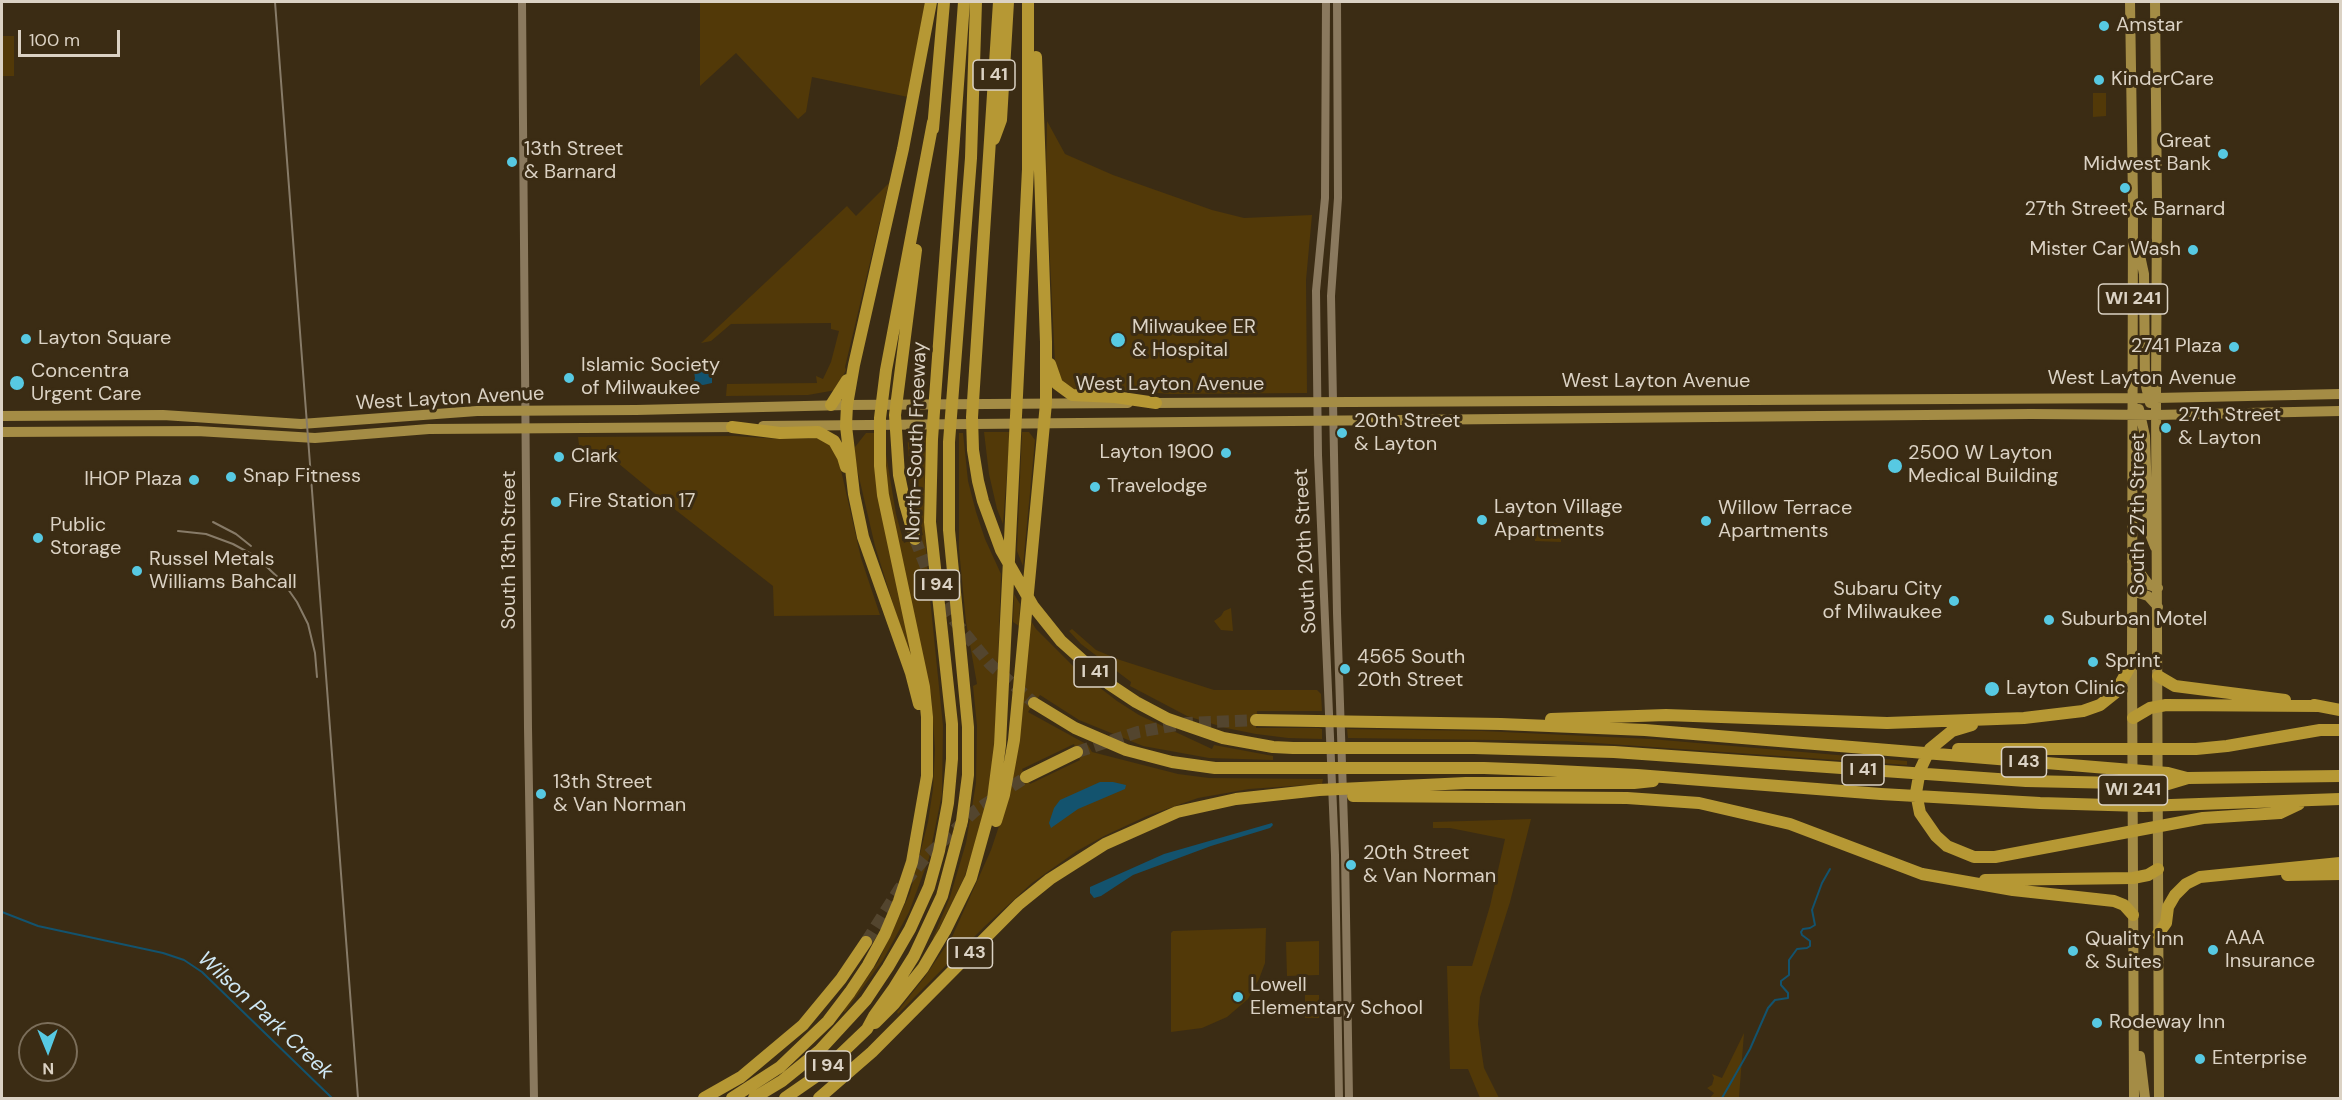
<!DOCTYPE html>
<style>
body{margin:0}
#map{position:relative;width:2342px;height:1100px;overflow:hidden;background:#3b2c14;font-family:"DM Sans",sans-serif}
canvas{display:block}
.frame{position:absolute;inset:0;border:3px solid #dbd2c4;pointer-events:none}
.north{position:absolute;left:18px;top:1022px;width:60px;height:60px;box-sizing:border-box;background:#3b2c14;border:2px solid #7b6e5a;border-radius:50%;rotate:179deg;font-size:16px;font-weight:700;line-height:24px;text-align:center;color:#dbd2c4}
.north::after{content:'';display:block;margin:auto;width:21px;height:27px;background:#57c9e2;clip-path:polygon(50% 0,100% 100%,50% 72%,0 100%)}
.scale{position:absolute;left:18px;top:30px;width:102px;height:27px;box-sizing:border-box;border:3px solid #dbd2c4;border-top:0;padding-left:8px;font-size:18px;line-height:21px;white-space:nowrap;color:#dbd2c4;-webkit-text-stroke:4px #3b2c14;paint-order:stroke}
</style>
<div id="map">
<canvas width="2342" height="1100"></canvas>
<div class="frame"></div>
<div class="north">N</div>
<div class="scale">100 m</div>
</div>
<script>
const c = document.querySelector('canvas').getContext('2d');
c.lineJoin = 'round';
function fill(path, color) {
  c.fillStyle = color;
  c.fill(path, 'evenodd');
}
function toPath(rows) {
  const path = new Path2D();
  for (const r of rows) {
    path.moveTo(r[0], r[1]);
    for (let i = 2; i < r.length; i += 2) path.lineTo(r[i], r[i + 1]);
  }
  return path;
}
function strokePath(path, color, width, dash) {
  c.strokeStyle = color;
  c.lineWidth = width;
  c.lineCap = dash ? 'butt' : 'round';
  c.setLineDash(dash || []);
  c.stroke(path);
}
function drawText(font, color, halo, rows, align = 'center') {
  c.font = font + ' "DM Sans",sans-serif';
  c.lineWidth = 6;
  c.setLineDash([]);
  c.textBaseline = 'middle';
  c.strokeStyle = halo;
  c.fillStyle = color;
  for (const [text, x, y, turn = 0] of rows) {
    c.save();
    c.translate(x, y);
    c.rotate((+turn || 0) * Math.PI / 180);
    c.textAlign = isNaN(turn) ? turn : align;
    if (halo) c.strokeText(text, 0, 0);
    c.fillText(text, 0, 0);
    c.restore();
  }
}
const green = toPath([
 [700,2,925,2,908,97,812,77,806,112,798,119,736,53,700,86],
 [2,36,14,36,14,76,2,76],
 [2106,93,2106,116,2093,117,2093,93],
 [1047,121,1065,154,1113,175,1212,210,1244,218,1312,215,1306,280,1307,393,1171,394,1115,390,1072,390,1063,385,1055,363,1046,177],
 [889,183,845,367,846,370,836,390,808,395,726,396,727,384,817,383,816,376,823,379,831,362,839,331,831,329,831,323,731,324,711,341,701,343,847,206,856,216],
 [984,432,1010,432,1003,524,997,509,989,474],
 [1022,432,1029,432,1035,440,1023,566,1017,551],
 [866,433,874,433,877,492,916,670,914,671,875,546,855,460,855,447],
 [907,433,926,433,924,512,928,579,943,726,942,794,929,858,909,912,883,960,845,1012,843,1011,878,962,910,893,928,822,933,789,935,749,931,695,890,504,884,454,886,454,896,514,904,543,923,535,911,485],
 [959,433,963,433,968,481,976,512,985,539,1001,574,997,691,993,767,981,826,964,878,934,939,933,938,950,897,966,843,976,783,977,726,973,686,977,684,966,622,959,549],
 [734,436,780,439,824,438,827,440,838,457,861,558,880,615,774,616,773,586,659,497,607,454,579,445,578,437],
 [1535,523,1561,523,1561,542,1535,541],
 [1014,594,1020,604,1019,626,1013,622],
 [1231,608,1233,631,1221,630,1214,621,1221,616,1224,611],
 [1028,616,1036,629,1077,670,1117,701,1139,715,1212,749,1214,745,1273,756,1273,760,1209,758,1143,746,1079,720,1040,695,1028,712,1088,745,1092,752,1178,774,1209,778,1323,779,1322,784,1249,789,1198,798,1147,816,1104,836,1077,851,1032,883,984,927,898,1014,897,1012,924,978,952,937,991,850,1002,817],
 [1074,744,1080,760,1030,784,1022,769],
 [1072,629,1096,650,1120,660,1214,690,1317,690,1321,694,1322,711,1257,711,1256,728,1319,728,1322,729,1322,739,1288,738,1256,734,1226,728,1187,716,1130,686,1131,682,1081,644,1069,631],
 [1347,729,1482,731,1651,739,1907,761,1907,765,1567,741,1348,738],
 [1531,819,1510,902,1480,997,1478,1024,1482,1055,1484,1068,1499,1098,1480,1098,1468,1069,1450,1069,1447,966,1472,966,1490,906,1505,839,1450,828,1433,828,1433,822],
 [1266,928,1265,963,1259,979,1248,999,1227,1017,1202,1028,1171,1032,1171,933,1173,931],
 [1319,941,1319,975,1287,976,1286,942],
 [1305,995,1319,995,1319,1018,1305,1018],
 [1744,1033,1739,1097,1710,1098,1714,1093,1707,1088,1712,1085,1714,1078,1712,1074,1722,1078]
]);
const water = toPath([
 [708,369,712,371,712,383,703,385,693,383,695,379,694,370],
 [1100,782,1113,782,1126,785,1125,789,1078,809,1051,828,1049,823,1054,808,1060,800],
 [1272,823,1273,825,1270,828,1211,846,1133,875,1101,896,1094,898,1090,893,1090,887,1164,854]
]);
const stream = toPath([
 [2,912,38,926,163,953,184,960,202,972,332,1098],
 [1722,1098,1750,1049,1768,1008,1775,1000,1788,998,1788,993,1781,985,1781,981,1789,975,1789,960,1797,949,1807,948,1810,946,1810,941,1802,935,1801,932,1803,929,1810,928,1815,925,1812,910,1822,883,1830,869]
]);
const highwayTunnel = toPath([
 [915,539,933,585,954,620,990,664,1034,703],
 [1077,752,1138,732,1188,723,1256,720],
 [866,942,900,888,925,858,975,811,1026,777]
]);
const minor = toPath([
 [522,2,528,728,534,1098],
 [1326,2,1325,198,1316,291,1318,455,1335,855,1339,1098],
 [1337,2,1338,198,1331,296,1337,613,1345,855,1349,1098]
]);
const major = toPath([
 [2130,2,2133,202,2132,663,2134,1098],
 [2155,2,2157,202,2156,398,2159,1098],
 [2138,246,2144,274,2145,382,2150,403],
 [1150,403,2156,398,2340,394],
 [2139,409,2145,436,2148,529,2155,547],
 [2,416,163,415,301,424,477,411,636,410,847,405,1128,403],
 [763,426,2031,414,2156,415,2340,411],
 [2,432,197,431,315,438,429,429,739,427],
 [2132,562,2149,585,2158,588],
 [2132,591,2148,596,2158,607],
 [2140,1056,2145,1098]
]);
const highway = toPath([
 [999,2,972,417,973,450,978,481,983,501,1001,550,1033,606,1061,641,1109,684,1136,702,1168,719,1223,738,1273,747,1293,748,1474,748,1614,752,2026,781,2168,784,2188,778,2340,776],
 [933,129,944,2],
 [994,139,1001,120,1008,2],
 [1050,364,1057,384,1072,395,1115,397,1156,403],
 [831,405,847,380],
 [732,427,780,433,818,432,834,441,843,457,846,467],
 [915,539,905,504,899,475,895,415,916,250],
 [2158,676,2175,686,2285,700],
 [1034,703,1075,728,1126,750,1172,762,1215,768,1484,768,1538,770,1637,775,1881,794,2040,803,2143,806,2340,799],
 [919,704,911,673,863,537,854,494,846,426,847,405,854,365,903,149,931,2],
 [2314,705,2340,710],
 [2133,718,2150,708,2166,705,2320,706],
 [1551,719,1666,715,1887,723,2024,718,2083,711,2100,705,2115,693,2132,663],
 [1256,720,1501,724,1645,730,2168,773,2187,778],
 [1972,725,1952,731,1930,749,1920,770,1916,793,1920,813,1936,836,1947,846,1974,857,1995,857,2203,818,2280,813,2299,804],
 [1958,749,2196,749,2227,746,2320,730,2340,730],
 [1026,777,1077,752],
 [1353,796,1627,798,1699,803,1790,824,1922,874,2013,890,2114,901,2124,905,2133,915],
 [996,821,1004,795,1014,740,1046,403,1046,342,1036,57],
 [2287,875,2340,874],
 [1985,880,2133,878,2148,875,2158,869],
 [2158,934,2166,923,2168,907,2175,895,2186,884,2200,877,2340,863],
 [875,1023,894,1004,923,968,945,931,971,878,993,799,1000,745,1028,169,1028,2],
 [704,1098,741,1077,803,1025,841,979,866,942],
 [732,1098,780,1067,828,1021,850,992,868,965,885,934,899,901,912,862,927,776,927,717,924,687,883,495,880,466,880,418,886,370,933,122],
 [754,1098,782,1081,819,1051,866,1000,888,967,910,929,929,887,939,851,948,803,952,759,952,724,930,522,932,439,964,2],
 [785,1098,821,1073,867,1029,874,1016,894,988,914,956,942,896,962,821,968,775,968,727,949,530,949,442,971,158,976,2],
 [819,1098,872,1052,1019,904,1050,879,1105,844,1177,812,1236,799,1319,790,1466,783,1634,783,1653,781]
]);
const rail = toPath([
 [275,2,358,1098],
 [213,522,236,534,251,546],
 [178,531,206,534,233,544,255,556,283,582,297,602,308,624,315,653,317,677]
]);
const markers = [
 [2104,26,6,"#57c9e2"],
 [2099,80,6,"#57c9e2"],
 [2223,154,6,"#57c9e2"],
 [512,162,6,"#57c9e2"],
 [2125,188,6,"#57c9e2"],
 [2193,250,6,"#57c9e2"],
 [26,339,6,"#57c9e2"],
 [1118,340,8,"#57c9e2"],
 [2234,347,6,"#57c9e2"],
 [569,378,6,"#57c9e2"],
 [17,383,8,"#57c9e2"],
 [2166,428,6,"#57c9e2"],
 [1342,433,6,"#57c9e2"],
 [1226,453,6,"#57c9e2"],
 [559,457,6,"#57c9e2"],
 [1895,466,8,"#57c9e2"],
 [231,477,6,"#57c9e2"],
 [194,480,6,"#57c9e2"],
 [1095,487,6,"#57c9e2"],
 [556,502,6,"#57c9e2"],
 [1482,520,6,"#57c9e2"],
 [1706,521,6,"#57c9e2"],
 [38,538,6,"#57c9e2"],
 [137,571,6,"#57c9e2"],
 [1954,601,6,"#57c9e2"],
 [2049,620,6,"#57c9e2"],
 [2093,662,6,"#57c9e2"],
 [1345,669,6,"#57c9e2"],
 [1992,689,8,"#57c9e2"],
 [541,794,6,"#57c9e2"],
 [1351,865,6,"#57c9e2"],
 [2213,950,6,"#57c9e2"],
 [2073,951,6,"#57c9e2"],
 [1238,997,6,"#57c9e2"],
 [2097,1023,6,"#57c9e2"],
 [2200,1059,6,"#57c9e2"]
];
const shields = [
 [994,75,42],
 [2133,299,69],
 [937,585,45],
 [1095,672,42],
 [2024,762,45],
 [1863,770,42],
 [2133,790,69],
 [970,953,45],
 [828,1066,45]
];
const shieldNames = [
 ["I 41",994,75],
 ["WI 241",2133,299],
 ["I 94",937,585],
 ["I 41",1095,672],
 ["I 43",2024,762],
 ["I 41",1863,770],
 ["WI 241",2133,790],
 ["I 43",970,953],
 ["I 94",828,1066]
];
const poiNames = [
 ["Amstar",2116,26],
 ["KinderCare",2111,80],
 ["Great",2211,142,"right"],
 ["Midwest Bank",2211,165,"right"],
 ["13th Street",524,150],
 ["& Barnard",524,173],
 ["27th Street & Barnard",2125,210,"center"],
 ["Mister Car Wash",2181,250,"right"],
 ["Milwaukee ER",1132,328],
 ["& Hospital",1132,351],
 ["Layton Square",38,339],
 ["2741 Plaza",2222,347,"right"],
 ["Islamic Society",581,366],
 ["of Milwaukee",581,389],
 ["Concentra",31,372],
 ["Urgent Care",31,395],
 ["27th Street",2178,416],
 ["& Layton",2178,439],
 ["20th Street",1354,422],
 ["& Layton",1354,445],
 ["Layton 1900",1214,453,"right"],
 ["2500 W Layton",1908,454],
 ["Medical Building",1908,477],
 ["Clark",571,457],
 ["Snap Fitness",243,477],
 ["IHOP Plaza",182,480,"right"],
 ["Travelodge",1107,487],
 ["Fire Station 17",568,502],
 ["Layton Village",1494,508],
 ["Apartments",1494,531],
 ["Willow Terrace",1718,509],
 ["Apartments",1718,532],
 ["Public",50,526],
 ["Storage",50,549],
 ["Russel Metals",149,560],
 ["Williams Bahcall",149,583],
 ["Subaru City",1942,590,"right"],
 ["of Milwaukee",1942,613,"right"],
 ["Suburban Motel",2061,620],
 ["4565 South",1357,658],
 ["20th Street",1357,681],
 ["Sprint",2105,662],
 ["Layton Clinic",2006,689],
 ["13th Street",553,783],
 ["& Van Norman",553,806],
 ["20th Street",1363,854],
 ["& Van Norman",1363,877],
 ["AAA",2225,939],
 ["Insurance",2225,962],
 ["Quality Inn",2085,940],
 ["& Suites",2085,963],
 ["Lowell",1250,986],
 ["Elementary School",1250,1009],
 ["Rodeway Inn",2109,1023],
 ["Enterprise",2212,1059]
];
const streetNames = [
 ["West Layton Avenue",2142,379],
 ["West Layton Avenue",1656,382],
 ["West Layton Avenue",1170,385],
 ["West Layton Avenue",450,399,-3],
 ["North-South Freeway",917,441,-88],
 ["South 27th Street",2139,514,-90],
 ["South 13th Street",510,550,-90],
 ["South 20th Street",1306,551,-93]
];
const waterNames = [
 ["Wilson Park Creek",265,1016,43]
];
fill(green, '#523908');
fill(water, '#13536e');
strokePath(stream, '#13536e', 2);
strokePath(highwayTunnel, '#53452e', 12, [12, 6]);
strokePath(minor, '#8a795e', 8);
strokePath(major, '#a48c45', 10);
strokePath(highway, '#b69834', 12);
strokePath(rail, '#877b68', 2);
for (const [x, y, r, color] of markers) {
  const dot = new Path2D();
  dot.arc(x, y, r, 0, 2 * Math.PI);
  c.fillStyle = color;
  c.fill(dot);
  strokePath(dot, '#3b2c14', 2);
}
for (const [x, y, w] of shields) {
  const box = new Path2D();
  box.roundRect(x - w / 2, y - 15, w, 30, 4.5);
  c.fillStyle = '#3b2c14';
  c.fill(box);
  strokePath(box, '#dbd2c4', 1.5);
}
drawText('bold 18px', '#dbd2c4', null, shieldNames);
drawText('20px', '#dbd2c4', '#3b2c14', poiNames, 'left');
drawText('20px', '#dbd2c4', '#3b2c14', streetNames);
drawText('italic 21px', '#cfe8f5', '#3b2c14', waterNames);
</script>
